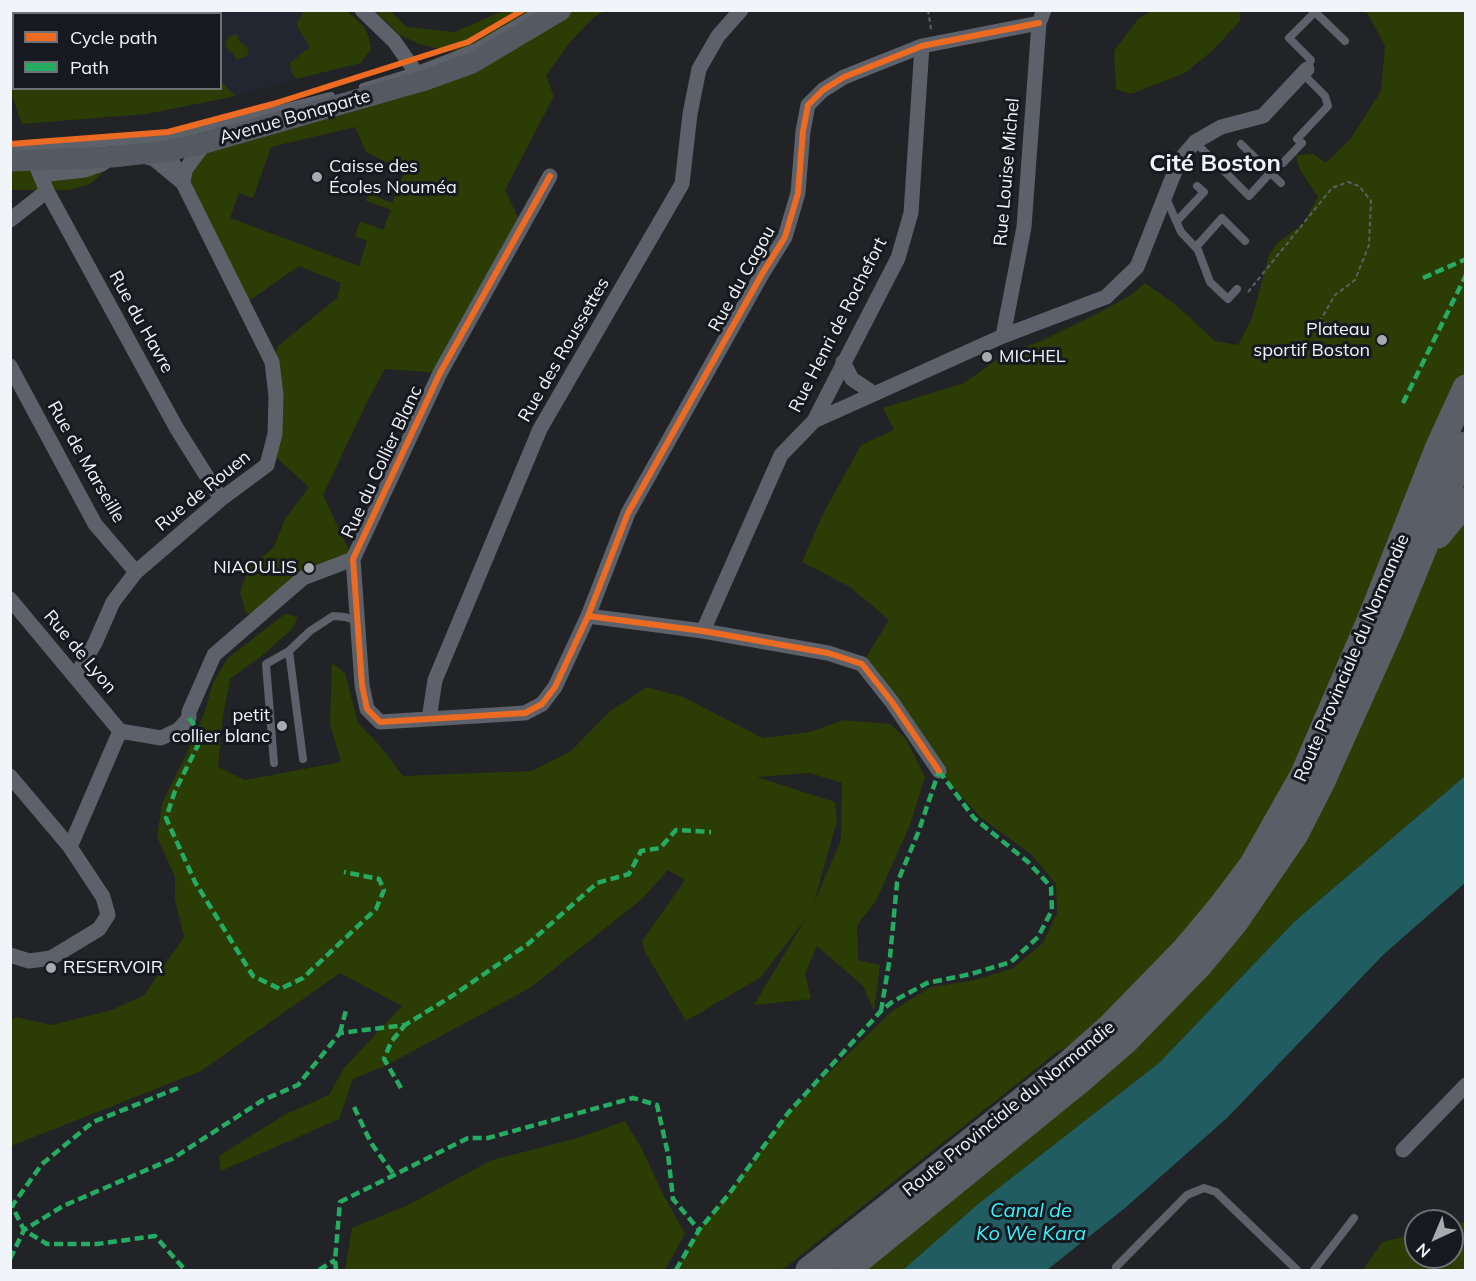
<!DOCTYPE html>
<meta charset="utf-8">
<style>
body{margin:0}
#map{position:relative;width:1476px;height:1281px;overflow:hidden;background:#212326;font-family:Mulish,sans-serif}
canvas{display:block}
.frame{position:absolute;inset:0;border:12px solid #f1f4f8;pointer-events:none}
.legend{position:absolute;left:12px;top:12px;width:210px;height:78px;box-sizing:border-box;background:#16191f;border:2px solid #6e7176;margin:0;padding:8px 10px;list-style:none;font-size:18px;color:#f1f4f8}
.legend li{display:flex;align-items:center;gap:12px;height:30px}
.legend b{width:30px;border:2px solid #6e7176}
.north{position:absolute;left:1404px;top:1209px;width:60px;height:60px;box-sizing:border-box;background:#16191f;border:2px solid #6e7176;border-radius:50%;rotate:224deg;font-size:16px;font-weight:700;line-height:24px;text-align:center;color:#f1f4f8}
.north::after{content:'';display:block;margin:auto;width:21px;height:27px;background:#a8abae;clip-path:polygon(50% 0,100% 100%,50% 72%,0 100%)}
</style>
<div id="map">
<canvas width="1476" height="1281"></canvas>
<div class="frame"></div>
<ul class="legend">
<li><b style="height:8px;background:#ed6a23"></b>Cycle path</li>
<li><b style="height:8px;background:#26ab63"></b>Path</li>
</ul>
<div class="north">N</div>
</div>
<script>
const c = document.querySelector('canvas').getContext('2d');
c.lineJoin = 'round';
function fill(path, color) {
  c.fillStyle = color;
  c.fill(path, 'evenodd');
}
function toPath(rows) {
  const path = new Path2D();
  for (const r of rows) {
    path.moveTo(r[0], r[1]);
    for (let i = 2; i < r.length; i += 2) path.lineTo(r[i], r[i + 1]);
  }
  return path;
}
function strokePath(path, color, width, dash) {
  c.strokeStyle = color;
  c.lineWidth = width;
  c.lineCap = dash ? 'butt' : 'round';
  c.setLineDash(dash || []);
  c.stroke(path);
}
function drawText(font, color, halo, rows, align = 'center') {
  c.font = font + ' Mulish,sans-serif';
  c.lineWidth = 6;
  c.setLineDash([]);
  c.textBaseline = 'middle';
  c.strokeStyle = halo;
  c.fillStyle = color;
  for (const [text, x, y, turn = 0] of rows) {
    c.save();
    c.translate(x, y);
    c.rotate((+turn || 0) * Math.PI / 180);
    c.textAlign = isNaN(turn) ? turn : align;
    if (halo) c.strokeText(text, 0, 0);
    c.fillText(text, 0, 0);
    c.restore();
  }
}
const built = toPath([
 [168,10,331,11,345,65,236,96,221,82,220,14,165,14]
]);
const green = toPath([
 [85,10,165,10,165,11,163,14,82,13],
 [305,11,347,11,364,27,368,35,371,49,361,63,296,79,291,71,290,63,310,47,298,28,297,22],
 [375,11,390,11,407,27,454,32,503,11,539,11,476,47,450,51,422,45,400,35],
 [561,11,605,11,593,18,570,42,546,76,554,96,505,190,522,226,440,373,385,369,368,400,323,495,353,559,303,578,256,620,245,611,240,592,249,568,274,547,285,519,309,487,270,452,272,362,278,346,337,298,341,283,299,266,243,305,185,170,194,156],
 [355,127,366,152,405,171,392,203,368,193,366,201,391,210,383,230,360,221,355,236,367,241,359,266,230,218,239,193,253,198,271,147],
 [1151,11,1240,11,1240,21,1212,51,1185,73,1131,94,1116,89,1114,51,1138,19],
 [1363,11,1465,11,1465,388,1278,823,1111,1026,1057,1052,782,1270,676,1270,699,1230,729,1194,788,1113,892,1011,931,987,975,980,1013,968,1043,943,1057,913,1056,884,1032,855,980,817,939,771,862,664,889,620,850,587,802,562,824,512,861,445,894,430,883,408,964,383,1002,356,1043,340,1094,315,1128,297,1145,283,1176,305,1215,341,1238,345,1252,318,1269,255,1277,243,1302,225,1318,197,1300,170,1296,155,1313,154,1326,163,1351,138,1381,91,1385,46,1368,14],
 [237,34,240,42,249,48,247,56,236,60,234,54,228,50,225,45,228,37],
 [13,58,14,88,220,88,221,82,236,96,146,114,22,124,11,93,11,62],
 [122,156,90,184,70,190,11,190,10,161],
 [1465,445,1465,776,1295,921,1159,1063,978,1204,903,1270,865,1270,1199,965],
 [285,614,298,617,292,629,264,654,230,679,223,716,218,767,245,780,341,762,330,724,332,663,345,673,358,723,380,746,403,776,532,771,571,751,609,712,647,687,683,697,763,738,810,732,843,720,890,724,906,739,925,777,910,825,876,901,857,925,858,960,880,965,874,1011,863,986,817,946,805,974,811,999,754,1005,806,918,761,977,686,1021,645,952,642,941,685,880,668,870,642,899,530,988,387,1065,353,1079,339,1119,221,1171,219,1156,286,1114,329,1095,344,1068,402,1006,340,973,201,1071,11,1146,11,1020,16,1017,52,1025,112,1010,144,995,184,937,175,900,175,877,157,837,162,803,186,755,205,711,213,683,228,658],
 [810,773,842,783,841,840,814,903,837,820,835,802,757,777],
 [625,1121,642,1149,661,1190,685,1234,665,1270,345,1270,352,1228,410,1204,492,1160,578,1138],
 [1465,1222,1465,1270,1363,1270,1382,1242,1416,1234,1416,1257,1452,1257,1452,1225]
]);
const water = toPath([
 [1465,776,1465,883,1383,955,1227,1118,1125,1208,1047,1270,903,1270,978,1204,1159,1063,1295,921]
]);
const path = toPath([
 [928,10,931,29],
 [1248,292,1332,188,1348,182,1359,186,1371,201,1369,245,1355,280,1335,295,1320,321,1347,335]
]);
const lane = toPath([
 [1307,69,1311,60,1289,38,1315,12,1345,41],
 [363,87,415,71,476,47,539,10],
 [1195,142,1249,196,1270,173],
 [1241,144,1281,183],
 [10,150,161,139,331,96],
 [1283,163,1302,143,1297,139,1328,106,1325,96,1303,74],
 [1166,198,1181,232,1198,250,1210,282,1228,299,1237,289],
 [1177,221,1204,192,1197,186],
 [1196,247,1222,218,1245,241],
 [289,651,303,759],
 [274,763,266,664,289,651,310,631,333,616,345,617,358,621],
 [1116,1267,1187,1195,1204,1188,1216,1192,1297,1270],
 [1314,1270,1354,1218]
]);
const street = toPath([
 [362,10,394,41,422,81],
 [39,14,42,10],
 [10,44,14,41],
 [140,155,154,159,183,183,185,170,205,143],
 [34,160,47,191,177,429,221,499],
 [40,175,85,170,102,164,109,159],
 [550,176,440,373,353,559,362,685,367,709,380,722,525,713,542,704,555,687,588,616,703,631,828,653,862,664,892,702,939,771],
 [10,220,47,191],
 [1003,336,1106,297,1137,267,1179,161,1195,142,1221,127,1263,116,1307,69],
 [843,362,852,379,873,393],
 [10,366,95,524,136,572],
 [814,421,1003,336,1024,227,1039,23,1044,10],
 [10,599,120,731],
 [588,616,628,513,762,274,785,237,798,193,803,131,808,105,823,90,844,77,922,46,1039,23],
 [703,631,781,455,814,421,898,258,911,213,922,46],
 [75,677,95,643,113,602,136,572,221,499,267,465,275,434,276,396,272,362,167,151],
 [429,719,435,680,540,429,682,184,690,114,699,69,718,36,741,10],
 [10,776,70,847],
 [10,955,29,961,51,958,99,929,108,915,103,897,70,847,120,731,161,738,178,730,189,718,189,712,214,655,303,578,353,559],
 [1403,1150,1466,1085]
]);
const secondary = toPath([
 [10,161,112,157,167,151,205,143,422,81,472,63,561,10]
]);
const highway = toPath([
 [1438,535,1466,501],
 [809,1270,1067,1065,1111,1026,1185,950,1221,907,1252,866,1303,776,1370,621,1438,449,1466,388],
 [846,1270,1080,1080,1125,1041,1199,965,1234,923,1295,834,1322,781,1389,632,1466,445]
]);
const quiet = toPath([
 [1423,278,1466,259],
 [1403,403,1466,275],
 [189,718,198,730,198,745,175,791,166,818,195,882,253,976,280,989,303,978,376,909,384,890,379,879,344,872],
 [881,1011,890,957,897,883,918,833,939,771],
 [340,1033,346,1010],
 [178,1088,93,1122,42,1164,12,1206,24,1230,47,1244,97,1244,155,1236,185,1270],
 [401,1088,384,1059,391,1042,405,1025],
 [354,1107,371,1143,394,1175],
 [10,1259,24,1230,63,1206,172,1159,263,1100,298,1085,340,1033,405,1025,452,996,528,944,597,883,629,874,641,851,660,848,676,830,711,832],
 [319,1270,335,1260],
 [336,1270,335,1260,340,1202,468,1138,488,1138,633,1098,657,1105,668,1154,673,1199,699,1230],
 [676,1270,699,1230,729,1194,788,1113,881,1011,892,1002,927,983,971,974,1011,962,1038,937,1052,910,1051,887,1028,862,974,818,939,771]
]);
const cycleway = toPath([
 [10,144,168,132,273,104,468,42,523,10],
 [550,176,440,373,353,559,362,685,367,709,380,722,525,713,542,704,555,687,588,616,703,631,828,653,862,664,892,702,939,771],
 [588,616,628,513,762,274,785,237,798,193,803,131,808,105,823,90,844,77,922,46,1039,23]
]);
const markers = [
 [317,177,6,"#a8abae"],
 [1382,340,6,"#a8abae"],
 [987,357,6,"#a8abae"],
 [309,568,6,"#a8abae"],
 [282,726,6,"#a8abae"],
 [51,968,6,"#a8abae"]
];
const streetNames = [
 ["Avenue Bonaparte",295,117,-16],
 ["Rue Louise Michel",1007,172,-85],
 ["Rue du Cagou",742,279,-61],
 ["Rue du Havre",141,322,61],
 ["Rue Henri de Rochefort",838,325,-63],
 ["Rue des Roussettes",564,350,-60],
 ["Rue de Marseille",86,462,60],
 ["Rue du Collier Blanc",382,462,-65],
 ["Rue de Rouen",203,491,-39],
 ["Rue de Lyon",80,652,50],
 ["Route Provinciale du Normandie",1352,658,-67],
 ["Route Provinciale du Normandie",1009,1109,-39]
];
const poiNames = [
 ["Caisse des",329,167],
 ["Écoles Nouméa",329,188],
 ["Plateau",1370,330,"right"],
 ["sportif Boston",1370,351,"right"],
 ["MICHEL",999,357],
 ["NIAOULIS",297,568,"right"],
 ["petit",270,716,"right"],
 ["collier blanc",270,737,"right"],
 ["RESERVOIR",63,968]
];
const waterNames = [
 ["Canal de",1031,1211],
 ["Ko We Kara",1031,1234]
];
const districtNames = [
 ["Cité Boston",1215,164]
];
fill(built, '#222630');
fill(green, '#2b3c05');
fill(water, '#205c60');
strokePath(path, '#5c6067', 2, [4.5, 3]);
strokePath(lane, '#5c616a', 8);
strokePath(street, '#5c616a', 15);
strokePath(secondary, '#555a62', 21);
strokePath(highway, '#5a5e66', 27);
strokePath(quiet, '#26ab63', 4.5, [9, 4.5]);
strokePath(cycleway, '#ed6a23', 6);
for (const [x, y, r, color] of markers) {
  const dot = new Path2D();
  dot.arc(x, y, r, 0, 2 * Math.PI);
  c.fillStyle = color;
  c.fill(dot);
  strokePath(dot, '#16191f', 2);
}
drawText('18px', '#f1f4f8', '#16191f', streetNames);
drawText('18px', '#f1f4f8', '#16191f', poiNames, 'left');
drawText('italic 20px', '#3bf2fb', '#16191f', waterNames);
drawText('bold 24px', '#f1f4f8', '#16191f', districtNames);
</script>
